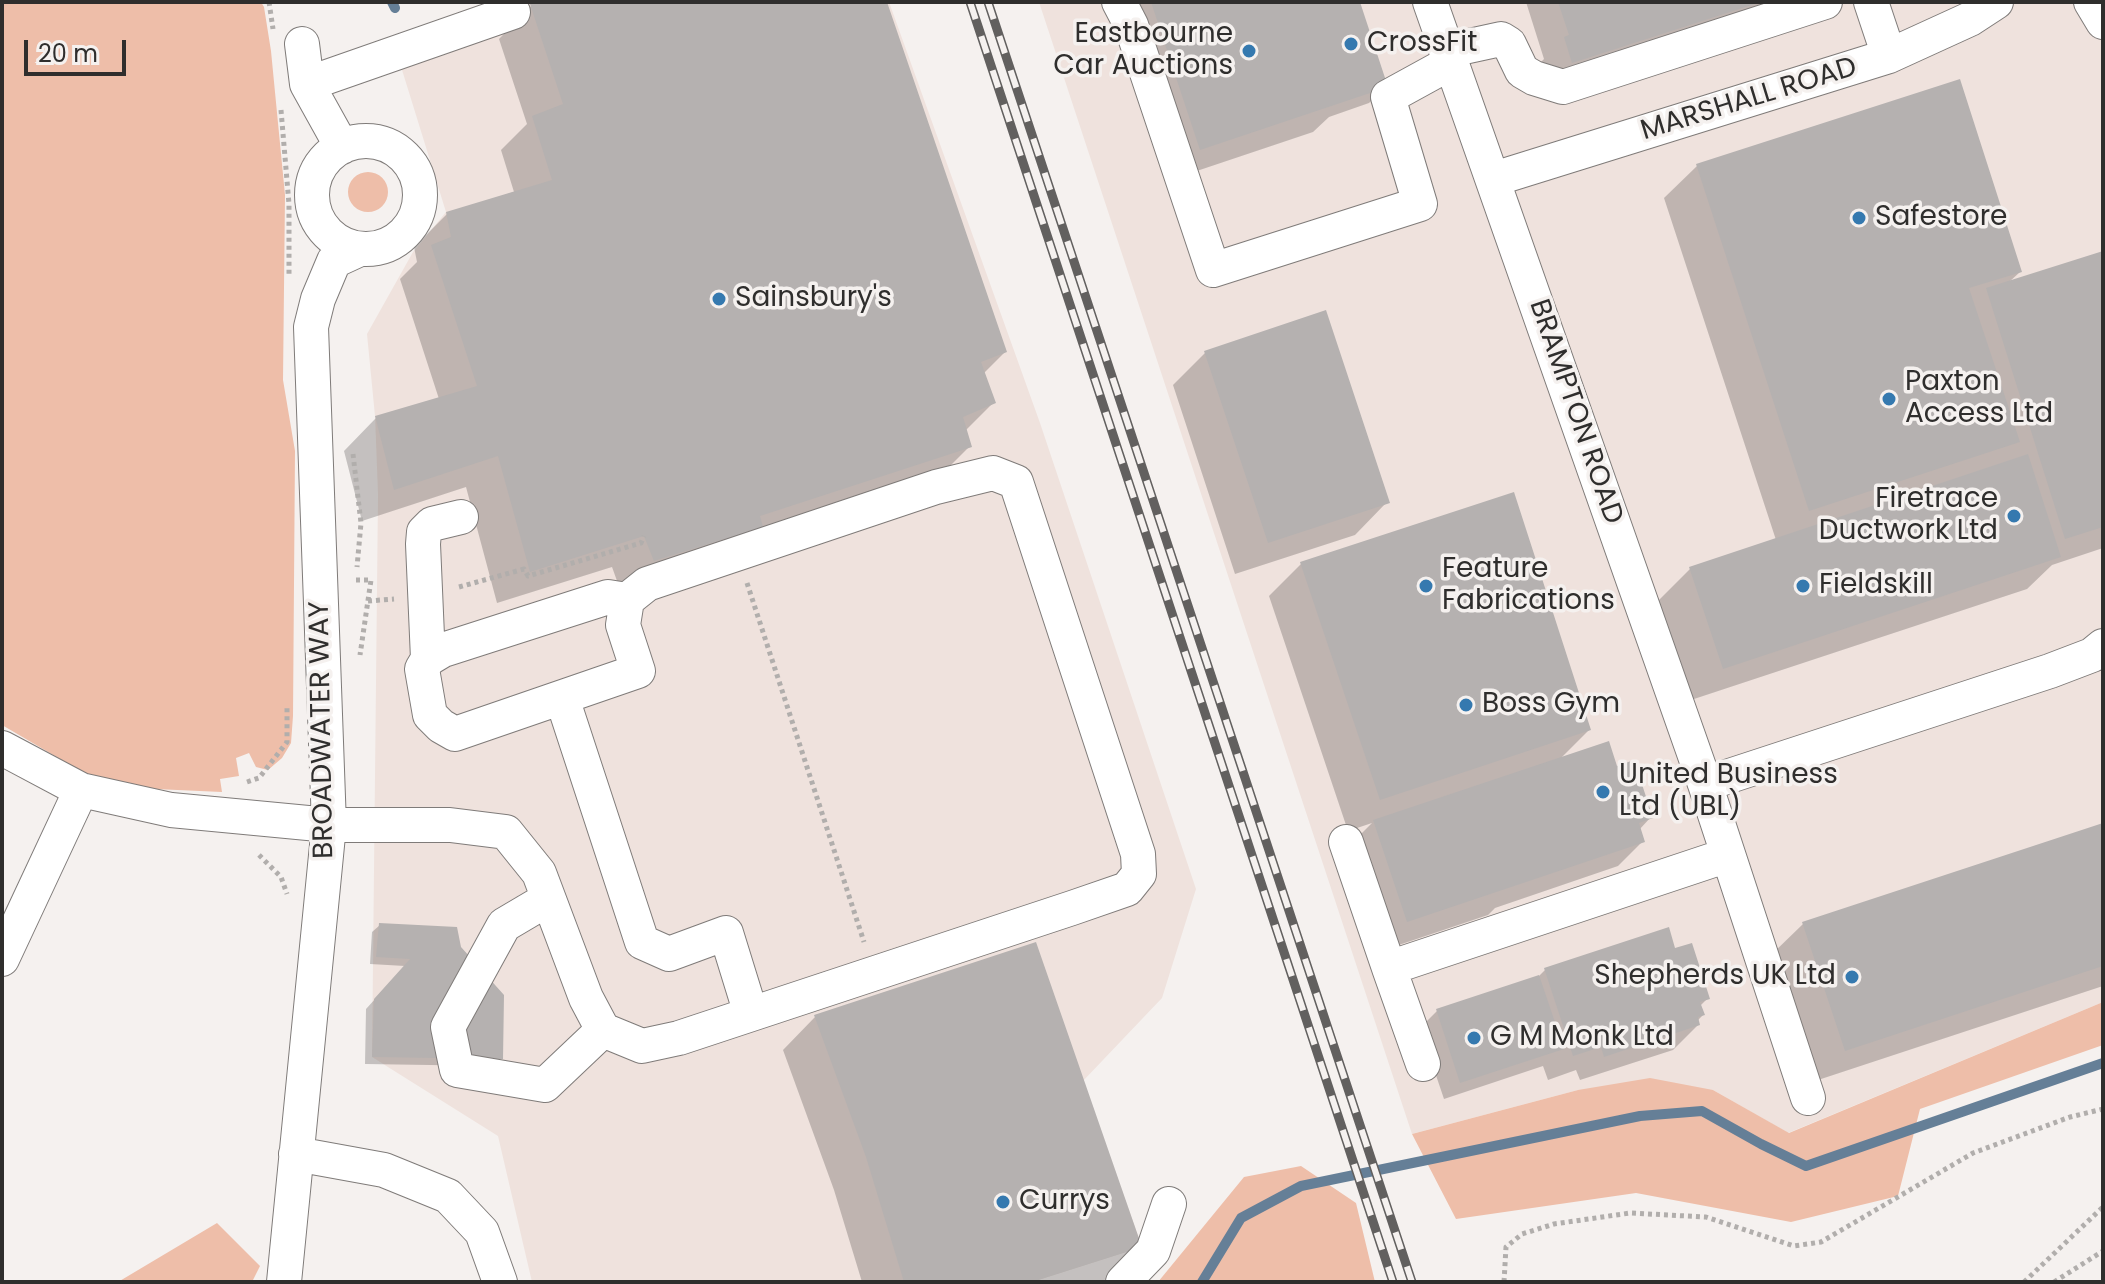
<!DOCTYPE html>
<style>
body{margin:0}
#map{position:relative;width:2105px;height:1284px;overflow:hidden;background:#f5f1ef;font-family:Poppins,sans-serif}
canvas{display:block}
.frame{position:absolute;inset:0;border:4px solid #2f2e2d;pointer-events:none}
.scale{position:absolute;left:24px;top:40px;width:102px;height:36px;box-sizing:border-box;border:4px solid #2f2e2d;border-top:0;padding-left:10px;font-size:24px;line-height:28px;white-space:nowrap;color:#2f2e2d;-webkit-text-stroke:6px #f5f1ef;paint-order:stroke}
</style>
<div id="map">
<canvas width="2105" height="1284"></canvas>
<div class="frame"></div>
<div class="scale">20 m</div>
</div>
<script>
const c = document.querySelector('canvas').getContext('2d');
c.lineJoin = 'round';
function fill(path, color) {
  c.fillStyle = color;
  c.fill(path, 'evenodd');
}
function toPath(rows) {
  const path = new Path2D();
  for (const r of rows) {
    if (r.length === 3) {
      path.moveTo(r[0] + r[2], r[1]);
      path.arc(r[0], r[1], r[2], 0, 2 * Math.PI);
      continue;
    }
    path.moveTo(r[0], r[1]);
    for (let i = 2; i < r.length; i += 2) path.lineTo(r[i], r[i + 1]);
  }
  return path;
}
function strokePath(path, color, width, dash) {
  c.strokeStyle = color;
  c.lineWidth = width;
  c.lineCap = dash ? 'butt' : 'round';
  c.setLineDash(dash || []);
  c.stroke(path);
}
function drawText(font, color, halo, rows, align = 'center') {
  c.font = font + ' Poppins,sans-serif';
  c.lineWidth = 7;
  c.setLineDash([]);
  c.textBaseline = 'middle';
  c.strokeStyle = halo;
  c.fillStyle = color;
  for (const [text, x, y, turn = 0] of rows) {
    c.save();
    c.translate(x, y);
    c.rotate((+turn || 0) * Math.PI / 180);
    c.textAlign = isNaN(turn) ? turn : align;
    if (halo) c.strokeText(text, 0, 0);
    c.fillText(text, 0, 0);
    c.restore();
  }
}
const built = toPath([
 [537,2,889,2,1040,423,1196,889,1162,998,1083,1081,1142,1247,1032,1282,532,1282,498,1136,372,1057,378,495,375,416,367,334,413,252,446,212,394,44],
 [1039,2,2103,2,2103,1002,1788,1133,1713,1090,1578,1090,1412,1134]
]);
const green = toPath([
 [2,2,261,2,264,7,271,51,285,195,283,380,295,451,293,716,291,743,282,758,268,770,256,767,249,753,236,758,239,776,220,779,222,792,133,788,84,773,2,725],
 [368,192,20],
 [2103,1002,2103,1045,1920,1109,1898,1196,1791,1222,1636,1193,1456,1219,1412,1134,1578,1090,1650,1078,1713,1090,1789,1133],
 [1301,1166,1356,1203,1375,1282,1158,1282,1244,1177],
 [217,1223,260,1266,252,1282,118,1282]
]);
const shadow = toPath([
 [543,2,885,2,1005,352,983,374,994,402,965,431,970,446,937,479,621,592,612,567,497,603,466,487,362,521,344,451,376,418,439,399,400,279,417,262,414,247,447,214,514,192,501,150,527,124,499,39,531,6],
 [1108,2,1358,2,1386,86,1369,103,1329,117,1313,132,1167,181],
 [1526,2,1807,2,1547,87,1540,63,1544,59],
 [1697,166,2020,272,2008,283,2103,253,2103,548,2052,565,2027,589,1691,700,1658,601,1690,569,1776,540,1664,198],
 [1205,353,1387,502,1355,535,1235,574,1173,385],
 [1301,564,1589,730,1560,759,1616,768,1651,817,1639,830,1643,841,1618,866,1495,908,1488,915,1375,953,1341,854,1372,823,1348,831,1269,596],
 [2103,825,2103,986,1812,1082,1770,956,1803,924],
 [380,925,459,948,501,1058,493,1066,365,1064,366,1009,405,966,370,964,372,932],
 [1674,951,1708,998,1700,1006,1703,1015,1697,1021,1698,1025,1673,1050,1580,1080,1576,1070,1548,1080,1543,1066,1444,1099,1420,1028,1437,1011,1537,978,1545,970],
 [815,1017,1140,1247,1107,1279,1099,1282,862,1282,834,1190,783,1050]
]);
const stream = toPath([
 [392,2,395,8],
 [1202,1282,1241,1218,1301,1186,1640,1116,1702,1111,1761,1144,1806,1166,2103,1063]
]);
const building = toPath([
 [537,2,887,2,1007,352,981,362,996,403,963,417,972,447,760,516,763,527,654,561,644,536,530,572,498,456,394,490,375,416,477,386,431,245,451,237,446,212,552,180,532,116,563,104,530,4],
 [1151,2,1360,2,1388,87,1200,150],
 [1558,2,1758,2,1758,3,1572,63,1564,37,1569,35],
 [1960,79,2022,272,1969,288,2020,442,1809,511,1696,164],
 [2103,251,2103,527,2065,539,1986,288],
 [1326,310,1390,503,1268,543,1204,351],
 [2028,454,2061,557,1723,669,1689,567],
 [1514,492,1591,730,1380,800,1300,562],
 [1609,741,1617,766,1634,760,1653,818,1639,823,1645,842,1407,922,1373,820],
 [2103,823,2103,966,1845,1051,1802,922],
 [379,923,457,927,461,947,504,995,503,1059,372,1057,374,999,410,959,376,957],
 [1669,927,1675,948,1692,943,1710,999,1700,1002,1705,1015,1698,1017,1700,1025,1604,1057,1601,1047,1573,1056,1544,968],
 [1036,942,1142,1247,1032,1282,904,1282,866,1157,814,1015],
 [1539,975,1564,1049,1460,1083,1436,1009]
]);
const path = toPath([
 [269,2,273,29],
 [281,110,289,204,289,276],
 [353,454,361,523,357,567],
 [356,580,371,580,360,655],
 [747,583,864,942],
 [459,587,524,569,528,576,641,543,644,536],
 [368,601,394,599],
 [247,782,259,778,287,742,287,706],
 [259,855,281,877,287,894],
 [1504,1282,1506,1247,1522,1234,1554,1224,1630,1213,1706,1217,1794,1246,1821,1242,1973,1153,2070,1117,2103,1109],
 [2024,1282,2103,1207],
 [2054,1282,2103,1251]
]);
const minor = toPath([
 [1119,2,1131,25,1213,270,1420,204,1388,97,1450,63],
 [1430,2,1705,784,1808,1098],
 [1871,2,1889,56],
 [2091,2,2103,22],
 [302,44,307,84,342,147],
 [1446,51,1501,39,1509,44,1522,71,1534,78,1563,87,1825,2],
 [307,84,513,12],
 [366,195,54],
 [1494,179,1889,56,1970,19,1996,2],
 [428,659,443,650,608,597,627,600],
 [562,698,642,942,669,954,726,933,751,1014],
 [2,748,81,790,171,810,329,825,450,825,506,832,539,873,586,998,603,1030,642,1046,679,1038,1072,908,1127,889,1139,874,1138,854,1016,482,993,473,936,487,647,584,627,600,623,625,638,671,455,734,441,726,430,715,422,669,428,659,423,544,424,532,432,524,461,517],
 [1705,784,2050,671,2092,655,2103,646],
 [1346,842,1389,968,1728,855],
 [548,899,504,925,448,1027,457,1070,545,1085,603,1030],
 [2,959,81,790],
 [1389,968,1423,1064],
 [296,1154,384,1170,448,1196,482,1232,500,1282],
 [284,1282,329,825,311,327,318,299,334,261,360,249],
 [1123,1282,1153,1251,1169,1204]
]);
const rail = toPath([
 [970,2,1393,1282],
 [988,2,1412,1282]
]);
const markers = [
 [1351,44,8,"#3579af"],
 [1249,51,8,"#3579af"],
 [1859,218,8,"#3579af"],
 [719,299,8,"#3579af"],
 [1889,399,8,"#3579af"],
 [2014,516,8,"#3579af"],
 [1426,586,8,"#3579af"],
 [1803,586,8,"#3579af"],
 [1466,705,8,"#3579af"],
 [1603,792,8,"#3579af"],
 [1852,977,8,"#3579af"],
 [1474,1038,8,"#3579af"],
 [1003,1202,8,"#3579af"]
];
const poiNames = [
 ["Eastbourne",1233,35,"right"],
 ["Car Auctions",1233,67,"right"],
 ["CrossFit",1367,44],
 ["Safestore",1875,218],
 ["Sainsbury's",735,299],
 ["Paxton",1905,383],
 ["Access Ltd",1905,415],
 ["Firetrace",1998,500,"right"],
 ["Ductwork Ltd",1998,532,"right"],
 ["Feature",1442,570],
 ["Fabrications",1442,602],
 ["Fieldskill",1819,586],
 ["Boss Gym",1482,705],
 ["United Business",1619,776],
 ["Ltd (UBL)",1619,808],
 ["Shepherds UK Ltd",1836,977,"right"],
 ["G M Monk Ltd",1490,1038],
 ["Currys",1019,1202]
];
const streetNames = [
 ["MARSHALL ROAD",1749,100,-17],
 ["BRAMPTON ROAD",1575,412,71],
 ["BROADWATER WAY",323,730,-91]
];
fill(built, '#efe2dd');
fill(green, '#eebea9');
fill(shadow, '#0003');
strokePath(stream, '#657f97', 10);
fill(building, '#b5b1b0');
strokePath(minor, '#7f7b79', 36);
strokePath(path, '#b1aeac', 5, [4, 4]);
strokePath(minor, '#fff', 34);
strokePath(rail, '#62605f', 9);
strokePath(rail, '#f5f1ef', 6, [18]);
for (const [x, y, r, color] of markers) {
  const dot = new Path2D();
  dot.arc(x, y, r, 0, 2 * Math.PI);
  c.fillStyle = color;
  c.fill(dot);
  strokePath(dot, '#f5f1ef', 3);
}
drawText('28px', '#2f2e2d', '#f5f1ef', poiNames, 'left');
drawText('28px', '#2f2e2d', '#f5f1ef', streetNames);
</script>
